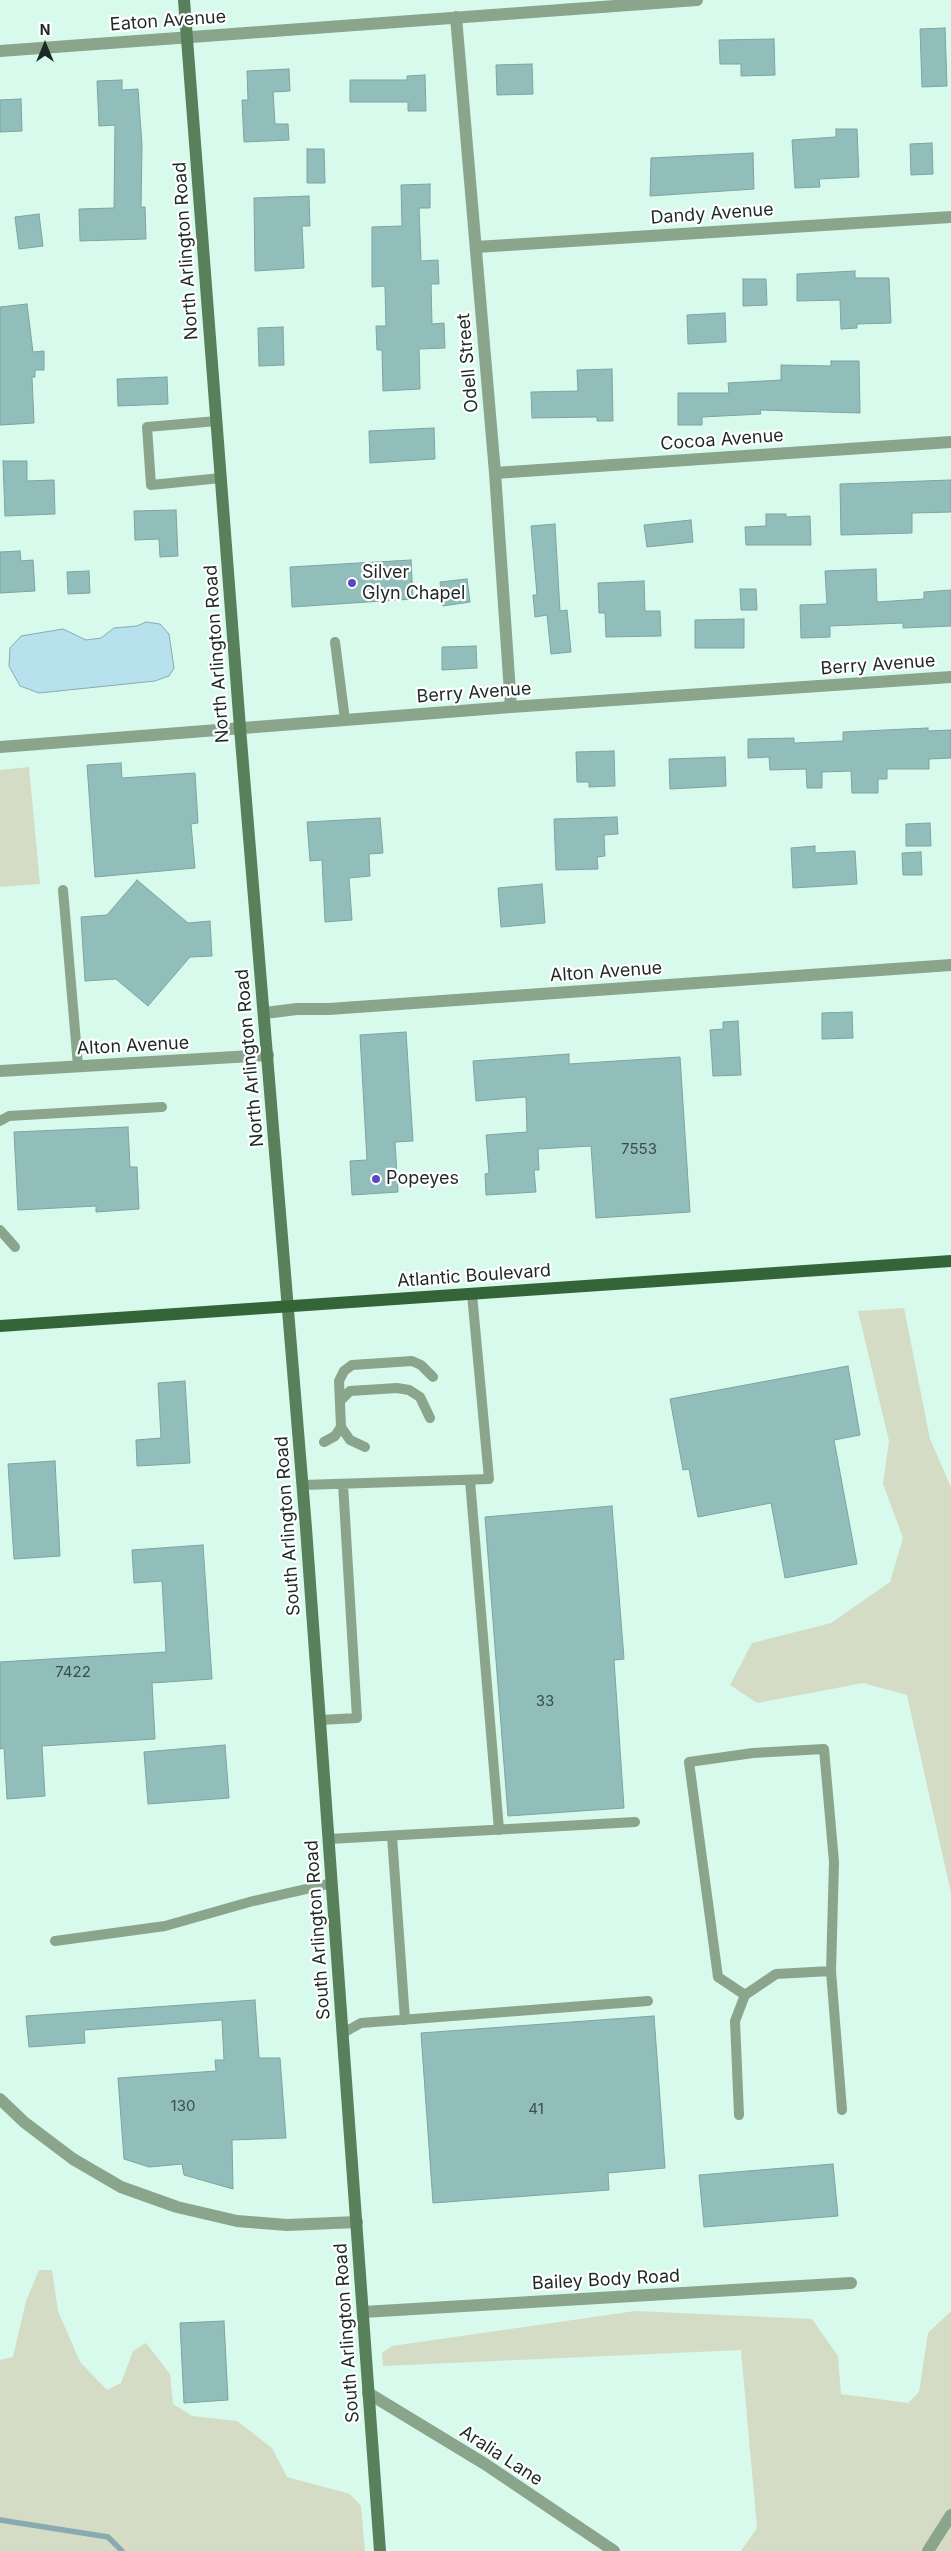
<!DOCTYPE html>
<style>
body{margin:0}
#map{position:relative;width:951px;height:2551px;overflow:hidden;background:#d7faec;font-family:Inter,sans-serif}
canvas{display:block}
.north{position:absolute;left:20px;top:20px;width:50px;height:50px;-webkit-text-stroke:4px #fff;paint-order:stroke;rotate:0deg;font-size:14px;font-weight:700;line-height:20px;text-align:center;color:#1c2924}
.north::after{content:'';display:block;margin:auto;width:18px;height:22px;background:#1c2924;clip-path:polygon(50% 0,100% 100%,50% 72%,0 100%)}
</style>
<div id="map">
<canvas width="951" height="2551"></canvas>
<div class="north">N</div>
</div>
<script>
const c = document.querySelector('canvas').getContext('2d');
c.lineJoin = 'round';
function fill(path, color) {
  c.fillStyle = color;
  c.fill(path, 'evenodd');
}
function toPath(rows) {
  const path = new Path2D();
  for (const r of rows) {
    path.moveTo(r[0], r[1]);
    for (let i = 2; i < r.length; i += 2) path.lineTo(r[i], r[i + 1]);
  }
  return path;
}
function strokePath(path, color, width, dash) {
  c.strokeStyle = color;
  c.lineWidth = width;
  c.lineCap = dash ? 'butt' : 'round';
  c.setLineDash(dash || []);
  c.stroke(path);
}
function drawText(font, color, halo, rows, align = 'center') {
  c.font = font + ' Inter,sans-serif';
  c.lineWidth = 4.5;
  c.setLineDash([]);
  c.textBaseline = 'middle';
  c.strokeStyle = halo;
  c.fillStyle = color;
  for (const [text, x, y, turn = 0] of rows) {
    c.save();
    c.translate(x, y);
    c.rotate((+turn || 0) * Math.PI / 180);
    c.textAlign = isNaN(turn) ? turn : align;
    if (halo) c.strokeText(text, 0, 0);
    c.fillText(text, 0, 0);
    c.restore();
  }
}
const green = toPath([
 [29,767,40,884,0,887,0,770],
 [904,1308,930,1439,951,1487,951,1893,907,1695,863,1683,757,1703,730,1685,752,1643,831,1623,890,1582,903,1538,883,1484,889,1441,858,1311],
 [39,2270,52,2270,58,2311,80,2362,107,2390,121,2383,133,2351,146,2343,170,2374,173,2404,192,2416,237,2421,272,2448,287,2477,350,2494,361,2506,365,2551,0,2551,0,2360,13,2357,26,2301],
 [635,2311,812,2319,838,2356,841,2394,908,2403,919,2392,928,2333,951,2311,951,2551,741,2551,757,2528,741,2350,383,2366,382,2353,392,2346]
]);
const water = toPath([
 [146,622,160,624,169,634,174,668,169,676,155,681,39,693,20,686,9,666,10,648,21,636,63,629,86,640,101,638,114,628,137,626,146,622]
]);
const stream = toPath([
 [0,2520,108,2537,122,2551]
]);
const building = toPath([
 [945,28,947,86,922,87,920,29,945,28],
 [774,39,775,75,741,76,741,64,720,64,719,40,774,39],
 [532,64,533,94,497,95,496,65,532,64],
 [289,69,290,91,273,92,275,124,288,124,289,140,244,142,242,100,248,100,247,71,289,69],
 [425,75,426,111,408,111,408,102,350,102,350,80,407,80,407,76,425,75],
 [122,80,122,90,138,89,142,145,141,207,145,207,146,239,80,241,79,209,114,208,115,125,99,126,97,81,122,80],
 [21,99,22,131,0,132,0,100,21,99],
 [836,129,857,129,859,177,819,179,820,187,795,188,792,140,836,137,836,129],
 [932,143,933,174,911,175,910,144,932,143],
 [307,149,324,149,325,183,307,183,307,149],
 [753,153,754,189,650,196,651,158,753,153],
 [430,184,430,208,419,208,421,261,438,260,439,284,431,284,432,324,444,323,445,348,419,349,420,389,383,391,382,350,377,350,376,326,386,326,385,286,372,287,372,227,402,226,401,185,430,184],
 [309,196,310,226,302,226,304,268,255,271,254,198,309,196],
 [39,214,43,246,19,249,15,217,39,214],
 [855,271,855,278,889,278,891,323,857,324,857,328,841,329,840,300,797,301,797,274,855,271],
 [743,279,766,279,767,305,743,306,743,279],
 [27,304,33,352,44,351,44,370,35,370,35,377,32,377,34,423,0,425,0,307,27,304],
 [725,313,726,342,688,344,687,315,725,313],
 [283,327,284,365,259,366,258,328,283,327],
 [831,361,859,361,860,413,760,410,761,414,702,417,702,425,678,425,678,393,729,393,728,383,781,380,781,365,831,366,831,361],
 [612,369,613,421,597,421,597,417,532,418,531,392,578,391,577,370,612,369],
 [167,377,168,404,118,406,117,379,167,377],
 [434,428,435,459,370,463,369,431,434,428],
 [3,461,27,461,27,481,54,480,55,514,5,516,3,461],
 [951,480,951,512,912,513,912,533,841,535,840,484,951,480],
 [176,510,178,556,160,557,159,539,135,540,134,511,176,510],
 [766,514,786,514,786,517,810,516,811,545,746,545,745,527,766,526,766,514],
 [691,520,693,542,647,547,644,525,691,520],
 [555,524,560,611,567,610,571,652,551,654,547,615,535,617,533,595,537,595,531,526,555,524],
 [20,551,21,561,33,560,35,591,0,593,0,552,20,551],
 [411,560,413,599,292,607,290,567,411,560],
 [876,569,877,602,924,599,924,592,951,590,951,626,903,628,903,623,830,626,830,637,801,638,800,605,827,604,825,571,876,569],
 [89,571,90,593,68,594,67,572,89,571],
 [467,579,470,602,443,606,440,582,467,579],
 [644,581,645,611,660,611,661,636,606,637,605,613,599,613,598,583,644,581],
 [740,589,756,589,757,610,741,610,740,589],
 [744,619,744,648,695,648,695,620,744,619],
 [476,646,477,668,442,670,442,647,476,646],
 [928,728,928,731,951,730,951,758,929,759,929,769,887,769,887,779,878,779,878,793,852,793,851,771,822,772,822,788,807,788,806,769,770,770,769,757,748,758,748,739,794,738,794,743,843,741,843,732,928,728],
 [614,751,615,786,589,787,589,782,577,782,576,752,614,751],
 [725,757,726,786,670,789,669,759,725,757],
 [121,763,122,778,195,773,198,823,191,824,195,868,95,877,87,765,121,763],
 [617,817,618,834,604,835,605,856,597,857,598,869,556,870,554,819,617,817],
 [380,818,383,853,369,854,370,876,349,878,352,920,325,922,322,860,310,861,307,822,380,818],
 [930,823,931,846,906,846,906,824,930,823],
 [815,846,815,853,855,851,857,884,793,888,791,848,815,846],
 [921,852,922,875,903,875,902,853,921,852],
 [137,880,188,923,210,921,212,956,190,957,148,1006,116,979,85,981,81,917,107,915,137,880],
 [542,884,545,923,501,927,498,888,542,884],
 [852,1012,853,1038,822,1039,822,1013,852,1012],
 [738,1021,741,1075,713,1076,710,1030,723,1029,723,1022,738,1021],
 [406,1032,413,1141,395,1142,398,1192,352,1195,350,1161,367,1160,360,1035,406,1032],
 [569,1054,569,1064,680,1057,690,1212,596,1218,591,1146,538,1149,539,1170,534,1170,536,1192,486,1195,485,1174,489,1173,486,1135,527,1132,526,1097,476,1101,473,1061,569,1054],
 [128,1127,130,1167,137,1167,139,1209,96,1212,96,1206,18,1210,14,1132,128,1127],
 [848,1366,860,1435,834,1440,857,1564,785,1578,771,1503,698,1517,689,1469,683,1470,670,1399,848,1366],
 [185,1381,190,1463,137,1466,136,1440,161,1438,158,1383,185,1381],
 [55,1461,60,1556,14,1559,8,1464,55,1461],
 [612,1506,624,1659,614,1660,624,1808,508,1816,485,1517,612,1506],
 [203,1545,212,1679,152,1683,155,1739,42,1746,45,1796,7,1799,4,1748,0,1749,0,1662,166,1652,162,1581,134,1583,132,1550,203,1545],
 [225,1745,229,1798,148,1804,144,1752,225,1745],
 [255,2000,259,2058,280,2058,286,2138,232,2140,233,2189,184,2175,182,2164,149,2167,124,2159,118,2078,216,2071,215,2060,224,2060,222,2020,84,2030,85,2043,29,2047,26,2016,255,2000],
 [654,2016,665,2168,608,2173,609,2190,433,2203,421,2033,654,2016],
 [833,2164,838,2216,704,2227,699,2175,833,2164],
 [224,2321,228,2400,184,2403,180,2323,224,2321]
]);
const lane = toPath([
 [217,421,147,427,151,485,221,478],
 [335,642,345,720],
 [63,890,78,1066],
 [0,1121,9,1116,162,1107],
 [0,1230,15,1247],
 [340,1401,350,1391,397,1388,409,1390,420,1397,430,1418],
 [324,1442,335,1436,341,1427],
 [365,1447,350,1440,341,1427,339,1381,344,1371,352,1365,412,1361,421,1365,433,1377],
 [470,1480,499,1830],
 [303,1485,489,1479,472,1294],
 [320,1720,357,1718,343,1484],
 [392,1836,405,2020],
 [329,1839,635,1822],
 [55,1941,165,1926,253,1901,332,1883],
 [745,1995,718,1977,689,1762,753,1753,824,1749,834,1862,831,1971],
 [343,2033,361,2023,648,2001],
 [739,2115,735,2021,745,1995,776,1974,831,1971,842,2110]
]);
const street = toPath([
 [456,17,495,473,511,707],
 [0,51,697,0],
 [476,247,951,217],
 [495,473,951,442],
 [0,747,511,707,951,677],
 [265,1013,297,1009,329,1009,951,965],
 [0,1071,268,1055],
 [0,2099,24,2122,73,2159,121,2187,177,2207,237,2221,287,2225,357,2222],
 [363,2312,851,2283],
 [368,2393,485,2464,614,2551],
 [928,2551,951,2515]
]);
const secondary = toPath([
 [184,0,240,728,306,1528,380,2551]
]);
const primary = toPath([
 [0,1326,951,1261]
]);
const markers = [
 [352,583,5,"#5c49c1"],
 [376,1179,5,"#5c49c1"]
];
const numberNames = [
 ["7553",639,1149],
 ["7422",73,1672],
 ["33",545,1701],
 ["130",183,2106],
 ["41",536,2109]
];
const streetNames = [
 ["Eaton Avenue",168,21,-4],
 ["Dandy Avenue",712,214,-4],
 ["North Arlington Road",186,251,-94],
 ["Odell Street",468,363,-95],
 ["Cocoa Avenue",722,440,-4],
 ["North Arlington Road",217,654,-94],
 ["Berry Avenue",878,665,-4],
 ["Berry Avenue",474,693,-4],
 ["Alton Avenue",606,972,-4],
 ["Alton Avenue",133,1046,-3],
 ["North Arlington Road",250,1058,-95],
 ["Atlantic Boulevard",474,1276,-4],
 ["South Arlington Road",288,1526,-94],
 ["South Arlington Road",318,1930,-94],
 ["Bailey Body Road",606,2280,-3],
 ["South Arlington Road",347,2333,-94],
 ["Aralia Lane",501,2456,33]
];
const poiNames = [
 ["Silver",362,573],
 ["Glyn Chapel",362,594],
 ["Popeyes",386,1179]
];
fill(green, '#d4dcc5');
fill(water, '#b7e2ed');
strokePath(water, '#88aab1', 1);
strokePath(stream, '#88aab1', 5.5);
fill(building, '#91bebb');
strokePath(building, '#7ea3a1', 1);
strokePath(lane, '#8aa58b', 10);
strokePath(street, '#8aa58b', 12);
strokePath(secondary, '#58805a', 12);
strokePath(primary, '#336538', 12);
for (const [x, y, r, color] of markers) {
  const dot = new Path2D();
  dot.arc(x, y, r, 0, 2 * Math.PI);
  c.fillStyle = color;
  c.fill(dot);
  strokePath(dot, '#fff', 2);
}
drawText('15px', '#394e4a', null, numberNames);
drawText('18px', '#1c2924', '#fff', streetNames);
drawText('18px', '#1c2924', '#fff', poiNames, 'left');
</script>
